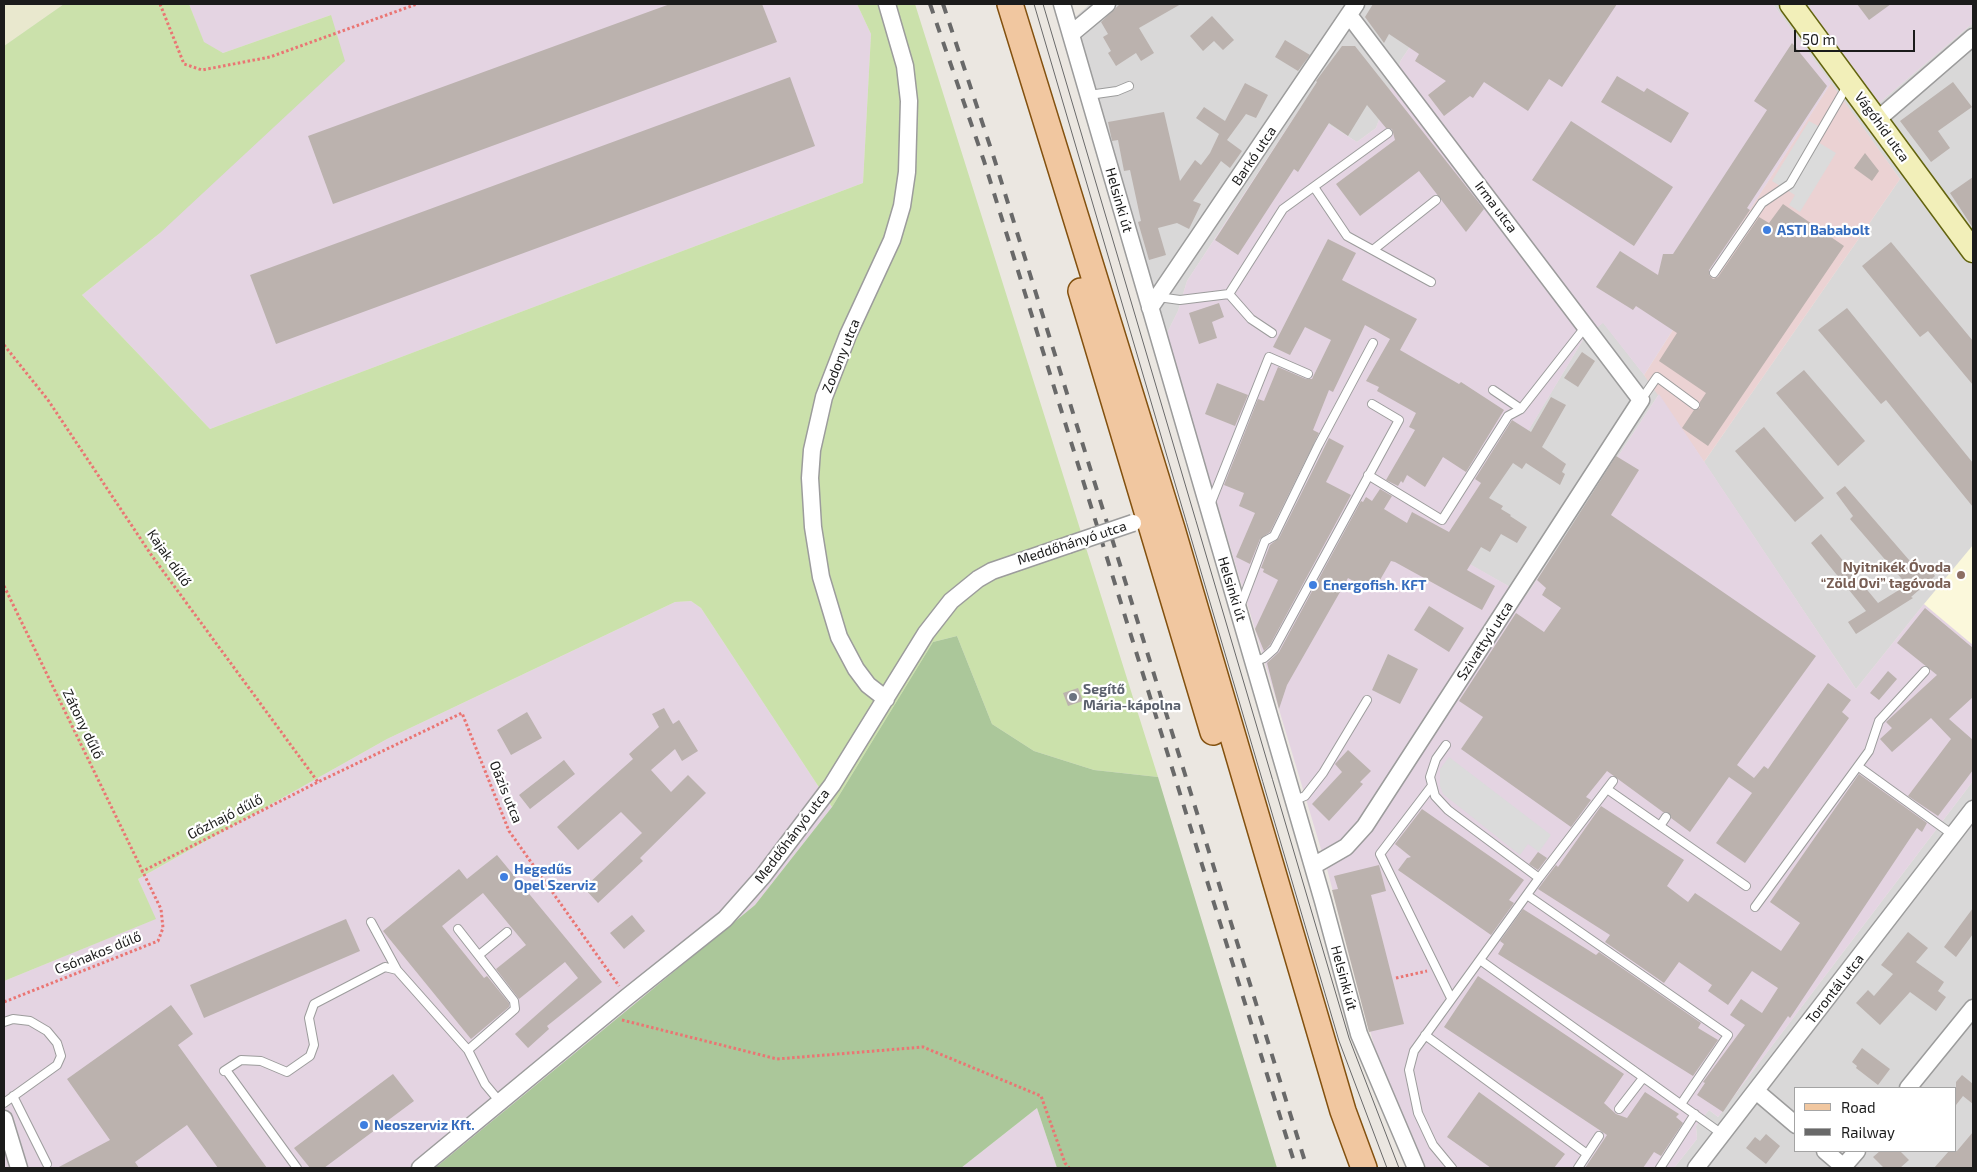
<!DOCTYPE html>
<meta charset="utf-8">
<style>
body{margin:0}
#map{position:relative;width:1977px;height:1172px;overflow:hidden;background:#ebe7e1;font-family:"Exo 2",sans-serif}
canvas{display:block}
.frame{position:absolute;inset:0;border:5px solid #1b1b1b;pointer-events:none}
.legend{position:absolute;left:1794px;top:1087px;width:162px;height:65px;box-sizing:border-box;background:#fff;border:1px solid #a4a4a4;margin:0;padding:6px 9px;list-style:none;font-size:15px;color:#1b1b1b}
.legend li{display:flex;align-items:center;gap:10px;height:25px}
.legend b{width:25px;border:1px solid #a4a4a4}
.scale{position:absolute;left:1794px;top:30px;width:121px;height:22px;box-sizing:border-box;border:2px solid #1b1b1b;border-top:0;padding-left:6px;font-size:15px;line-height:18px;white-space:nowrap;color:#1b1b1b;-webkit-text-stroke:4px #fff;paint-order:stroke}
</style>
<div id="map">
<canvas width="1977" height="1172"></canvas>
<div class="frame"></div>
<ul class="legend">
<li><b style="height:6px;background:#f1c7a0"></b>Road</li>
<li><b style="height:6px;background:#696969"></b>Railway</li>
</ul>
<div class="scale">50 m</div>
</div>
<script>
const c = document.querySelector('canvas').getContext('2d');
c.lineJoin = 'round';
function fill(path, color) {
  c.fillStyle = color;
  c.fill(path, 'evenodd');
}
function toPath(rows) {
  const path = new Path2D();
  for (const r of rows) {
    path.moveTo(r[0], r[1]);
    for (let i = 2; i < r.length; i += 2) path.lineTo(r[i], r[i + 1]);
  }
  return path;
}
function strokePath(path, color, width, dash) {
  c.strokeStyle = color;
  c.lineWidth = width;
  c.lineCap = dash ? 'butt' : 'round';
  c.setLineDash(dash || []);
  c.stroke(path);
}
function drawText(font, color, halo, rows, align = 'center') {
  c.font = font + ' "Exo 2",sans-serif';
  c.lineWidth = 4.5;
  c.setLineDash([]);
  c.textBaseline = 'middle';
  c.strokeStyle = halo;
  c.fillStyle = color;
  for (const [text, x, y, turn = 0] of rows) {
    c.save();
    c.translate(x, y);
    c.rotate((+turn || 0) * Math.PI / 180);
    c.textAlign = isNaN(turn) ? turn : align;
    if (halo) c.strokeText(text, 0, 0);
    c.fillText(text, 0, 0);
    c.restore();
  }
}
const residential = toPath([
 [1090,4,1439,4,1401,60,1376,128,1357,142,1301,107,1187,281,1178,311,1168,331,1168,340,1074,18],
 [1773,4,1813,4,1807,9,1878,104,1973,23,1973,645,1924,604,1856,689,1704,462,1900,179],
 [1603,322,1659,394,1526,596,1453,555,1584,338],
 [1973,781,1973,1168,1674,1168,1697,1139,1696,1126,1709,1110,1718,1117],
 [1796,1088,1956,1088,1956,1151,1796,1151]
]);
const commercial = toPath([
 [1831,83,1900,179,1704,462,1644,375]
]);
const industrial = toPath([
 [189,4,857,4,871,34,863,183,210,429,82,295,160,233,331,15,223,53,204,43],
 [1439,4,1773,4,1831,83,1644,375,1603,323,1584,338,1454,555,1526,596,1659,394,1856,689,1924,604,1973,645,1973,781,1718,1117,1709,1110,1696,1126,1697,1139,1674,1168,1426,1168,1375,1049,1327,869,1168,340,1168,331,1178,311,1187,281,1301,107,1357,142,1376,128,1401,60],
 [1813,4,1973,4,1973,23,1878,104,1806,9],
 [691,601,701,608,832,807,755,905,435,1168,4,1168,4,981,155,919,138,879,387,739,675,602],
 [1037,1108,1057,1168,961,1168]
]);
const education = toPath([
 [1973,545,1973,645,1924,604]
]);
const farmland = toPath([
 [4,4,64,4,4,46]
]);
const grass = toPath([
 [64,4,189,4,204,42,223,53,331,15,345,61,160,233,82,295,210,429,863,183,871,34,857,4,915,4,1158,777,1094,770,1034,751,992,724,957,636,933,642,832,807,701,608,691,601,675,602,387,739,138,879,156,919,4,981,4,46]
]);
const forest = toPath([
 [957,636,992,724,1034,751,1094,770,1158,777,1277,1168,1057,1168,1037,1108,961,1168,435,1168,755,905,832,807,933,642]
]);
const parking = toPath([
 [1809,121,1820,127,1813,139,1836,153,1800,212,1789,205,1795,195,1772,181],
 [1449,757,1551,835,1539,852,1528,844,1520,855,1443,794,1440,786,1440,769]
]);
const building = toPath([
 [670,4,762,4,777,42,333,204,308,136],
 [1120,4,1181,4,1139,28,1154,53,1141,61,1136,53,1116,66,1108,53,1111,51,1103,37,1108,34,1101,22],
 [1373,4,1617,4,1562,87,1549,79,1528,111,1484,82,1473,98,1470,96,1444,116,1428,95,1446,81,1415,61,1419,54,1389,34,1384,43,1365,17],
 [1857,4,1891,4,1869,20],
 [1212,16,1234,40,1223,50,1214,41,1203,51,1190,36],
 [1285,40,1310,55,1298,71,1275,57],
 [1792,43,1827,86,1747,208,1750,210,1709,270,1709,275,1713,279,1718,277,1759,217,1769,223,1783,204,1844,246,1708,446,1682,428,1694,410,1700,408,1700,402,1706,393,1659,361,1677,333,1636,306,1633,310,1596,287,1620,251,1658,275,1663,254,1673,254,1767,110,1754,101],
 [1342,46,1355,46,1484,209,1466,232,1419,171,1360,216,1336,184,1395,140,1392,129,1386,128,1367,105,1348,136,1329,123,1298,172,1294,169,1238,255,1215,240,1317,82,1316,81],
 [1617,76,1644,92,1647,88,1689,113,1671,143,1601,102],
 [790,77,815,146,276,344,250,275],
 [1953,82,1972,107,1938,131,1950,148,1931,162,1900,121],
 [1245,83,1268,95,1256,118,1246,114,1227,140,1242,151,1230,168,1221,161,1193,201,1201,204,1189,229,1177,223,1158,228,1166,255,1149,260,1138,222,1141,221,1130,170,1124,171,1118,140,1112,141,1108,122,1164,112,1180,181,1195,160,1201,165,1210,153,1219,134,1196,118,1204,107,1225,121],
 [1571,121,1673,187,1634,246,1532,180],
 [1865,153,1879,171,1872,181,1854,168],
 [1973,177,1973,228,1950,193],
 [1328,239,1356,253,1342,280,1417,319,1400,350,1459,384,1461,382,1504,410,1466,472,1443,457,1425,487,1407,475,1403,483,1401,481,1398,486,1386,480,1415,430,1409,427,1416,413,1377,391,1379,387,1366,381,1390,339,1365,325,1333,392,1329,390,1313,430,1319,433,1270,532,1260,539,1250,564,1236,557,1255,513,1239,506,1244,493,1224,485,1258,399,1264,401,1278,367,1306,379,1312,379,1331,340,1305,327,1290,355,1273,347],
 [1891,242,1973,341,1973,385,1928,331,1920,337,1862,266],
 [1219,303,1224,317,1212,322,1217,338,1199,344,1189,313],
 [1847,308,1973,463,1973,507,1886,400,1881,404,1818,330],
 [1582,352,1595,361,1578,387,1564,378],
 [1804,370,1865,441,1838,466,1776,393],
 [1217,383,1248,395,1235,426,1205,414],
 [1551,397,1566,405,1542,447,1566,464,1562,472,1565,474,1560,485,1526,463,1522,469,1513,463,1489,498,1503,506,1501,509,1511,515,1510,516,1527,527,1517,543,1501,534,1490,552,1481,547,1467,570,1495,586,1482,610,1395,562,1391,561,1373,592,1348,578,1287,685,1279,709,1267,663,1279,652,1361,501,1363,502,1366,497,1372,501,1380,489,1392,496,1384,509,1407,523,1412,512,1449,532,1481,483,1475,479,1512,420,1531,432],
 [1764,427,1824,498,1795,522,1735,451],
 [1329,438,1344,446,1326,482,1351,495,1270,645,1264,651,1255,629,1278,580,1263,572,1264,569,1261,568,1270,545,1279,538],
 [1616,456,1639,470,1611,515,1816,656,1737,765,1754,778,1764,766,1768,769,1828,683,1851,700,1842,712,1849,718,1745,863,1716,843,1752,793,1729,777,1690,832,1671,818,1669,813,1663,812,1607,771,1586,797,1591,800,1571,827,1461,749,1483,717,1459,701,1516,613,1544,632,1561,608,1542,595,1546,588,1537,580],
 [1845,486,1922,575,1930,570,1935,576,1911,597,1913,598,1856,634,1848,622,1866,611,1811,543,1821,534,1878,603,1907,585,1850,519,1853,516,1836,493],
 [1429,606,1464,628,1449,652,1414,630],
 [1925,608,1973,648,1973,697,1949,719,1973,740,1973,770,1938,816,1908,796,1951,739,1931,718,1892,752,1880,739,1892,728,1886,722,1937,675,1897,643],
 [1388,654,1418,669,1400,704,1372,690],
 [1888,671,1897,679,1879,700,1870,693],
 [1078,688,1083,701,1068,706,1063,693],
 [664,708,673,724,679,720,698,751,682,761,675,749,651,770,671,792,688,775,706,793,640,858,643,861,598,903,584,888,642,833,621,812,578,850,557,827,633,759,629,754,659,727,652,714],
 [527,712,542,738,511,755,497,730],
 [1348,750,1371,771,1360,782,1363,784,1329,821,1312,804,1342,772,1335,764],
 [564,760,575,774,530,809,519,795],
 [1859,774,1927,823,1922,832,1917,828,1790,1018,1788,1016,1723,1112,1697,1095,1705,1083,1703,1082,1745,1025,1730,1015,1741,999,1762,1013,1778,988,1752,971,1728,1005,1708,991,1712,985,1679,962,1664,983,1605,942,1610,935,1538,889,1556,865,1558,867,1601,806,1684,860,1667,886,1688,902,1695,893,1781,951,1800,923,1770,902],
 [1422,809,1524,880,1509,900,1514,903,1491,935,1398,870,1407,858,1411,857,1395,844],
 [1538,852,1547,858,1538,870,1529,864],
 [497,855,602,982,547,1026,549,1029,528,1048,515,1034,578,978,565,962,519,999,496,969,526,945,483,893,442,926,484,978,487,976,509,1003,509,1007,471,1039,383,931,459,869,467,879],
 [1379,865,1386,891,1371,895,1404,1024,1369,1032,1332,890,1338,889,1334,876],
 [1973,908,1973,934,1956,957,1944,947],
 [1523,909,1596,955,1599,952,1701,1023,1698,1028,1718,1040,1693,1076,1498,954,1504,944,1500,941],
 [632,915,645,931,624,949,610,933],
 [346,919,360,951,204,1018,190,985],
 [1908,932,1928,948,1916,962,1944,982,1938,991,1946,997,1936,1011,1910,992,1880,1025,1856,1003,1868,990,1874,996,1893,974,1881,965],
 [1478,976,1624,1074,1604,1103,1616,1114,1627,1118,1645,1092,1679,1114,1676,1117,1683,1123,1661,1156,1654,1152,1643,1168,1585,1168,1607,1135,1444,1027],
 [171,1005,193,1034,178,1045,267,1168,218,1168,187,1125,135,1162,139,1168,57,1168,110,1140,67,1079],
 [1862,1048,1890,1069,1878,1085,1856,1068,1857,1066,1852,1062],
 [393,1074,414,1101,324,1168,310,1168,294,1148],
 [1962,1075,1973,1084,1973,1104,1963,1096,1956,1105,1956,1082],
 [1479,1092,1565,1154,1554,1168,1491,1168,1447,1137],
 [1973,1132,1973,1168,1934,1168,1949,1151,1957,1151],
 [1766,1134,1780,1146,1766,1164,1746,1148,1755,1137,1760,1141],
 [1880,1151,1900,1151,1909,1160,1900,1168,1884,1168,1873,1157]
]);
const path = toPath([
 [160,4,184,64,202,70,270,57,417,4],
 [4,345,48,400,152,556,318,782],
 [4,586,161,909,163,928,158,941,4,1002],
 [141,872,318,782,462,713,509,831,619,986],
 [1396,978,1427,971],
 [622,1020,777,1059,923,1047,1041,1096,1065,1163,1069,1168]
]);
const lane = toPath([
 [1089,95,1117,91,1129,86],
 [1314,187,1347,236,1431,282],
 [1373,250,1436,200],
 [1714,273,1762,203,1790,184,1847,86],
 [1158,297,1180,300,1229,294],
 [1272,333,1251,319,1229,294,1283,209,1388,133],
 [1493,390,1521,409],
 [1641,400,1657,377,1695,405],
 [1368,475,1442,520,1508,416,1521,409,1586,326],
 [1210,505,1269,357,1308,374],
 [1240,607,1265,541,1274,536,1318,446,1373,343],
 [1253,662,1264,658,1274,649,1399,420,1372,404],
 [1446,745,1436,759,1430,777,1435,796,1448,810,1539,878],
 [1859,767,1953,835],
 [1431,787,1380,854,1451,998],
 [1607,789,1746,886],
 [1293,801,1305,796,1323,773,1367,700],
 [1660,826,1666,817],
 [1527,895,1728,1035,1681,1104],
 [1755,907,1869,751,1879,721,1925,671],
 [371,922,397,970],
 [458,929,514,1001,515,1009,468,1050],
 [479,955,507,932],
 [1480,960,1722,1134],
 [4,1022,13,1019,30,1021,47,1031,57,1043,61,1056,57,1065,4,1103],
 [1425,1035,1587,1154],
 [226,1070,297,1168],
 [224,1071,241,1060,261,1061,287,1072,310,1056,314,1045,309,1018,314,1004,385,967,397,970,468,1050,485,1084,500,1102],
 [13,1096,47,1164],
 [1619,1109,1643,1078],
 [1452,1168,1433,1145,1418,1113,1409,1070,1414,1051,1539,878,1613,781],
 [1578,1168,1599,1136],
 [1660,1168,1695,1114]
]);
const street = toPath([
 [1062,4,1323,901,1359,1034,1416,1168],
 [1071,34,1107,4],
 [1877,120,1973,37],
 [1150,308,1356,4],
 [886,699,868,685,856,669,839,637,821,577,813,527,810,478,812,450,824,397,848,335,892,240,902,206,907,172,909,101,905,66,887,4],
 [1313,866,1346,847,1365,826,1641,400,1349,15],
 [1908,1088,1973,1008],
 [1756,1091,1796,1125],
 [4,1119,19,1168],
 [1825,1151,1845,1168],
 [1843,1167,1857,1151],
 [420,1168,627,997,725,919,763,876,832,785,926,633,951,601,978,579,992,571,1068,545],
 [1696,1168,1973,809]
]);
const secondary = toPath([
 [1791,4,1973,251]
]);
const primary = toPath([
 [1010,4,1172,529,1343,1111,1364,1168],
 [1081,291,1213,732]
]);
const tram = toPath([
 [1034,4,1339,1041,1387,1168],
 [1043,4,1349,1038,1399,1168]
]);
const rail = toPath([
 [930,4,984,161,1296,1168],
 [943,4,994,158,1307,1168]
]);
const streetBridge = toPath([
 [1068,545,1133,523]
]);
const markers = [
 [1767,230,5,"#3f7fe0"],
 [1961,575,5,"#8d6e63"],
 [1313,585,5,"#3f7fe0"],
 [1073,697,5,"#6b7280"],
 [504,877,5,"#3f7fe0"],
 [364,1125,5,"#3f7fe0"]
];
const streetNames = [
 ["Vágóhíd utca",1882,127,54],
 ["Barkó utca",1254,156,-56],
 ["Helsinki út",1119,200,74],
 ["Irma utca",1496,207,53],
 ["Zodony utca",841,356,-68],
 ["Meddőhányó utca",1072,543,-18],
 ["Kajak dűlő",169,558,55],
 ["Helsinki út",1232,589,73],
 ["Szivattyú utca",1485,641,-57],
 ["Zátony dűlő",83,724,64],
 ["Oázis utca",506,792,68],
 ["Gőzhajó dűlő",225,817,-27],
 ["Meddőhányó utca",792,836,-53],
 ["Csónakos dűlő",98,953,-22],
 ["Helsinki út",1344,978,75],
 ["Torontál utca",1835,989,-52]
];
const shopNames = [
 ["ASTI Bababolt",1777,230],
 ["Energofish. KFT",1323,585],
 ["Hegedűs",514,869],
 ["Opel Szerviz",514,885],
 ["Neoszerviz Kft.",374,1125]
];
const educationNames = [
 ["Nyitnikék Óvoda",1951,567],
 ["“Zöld Ovi” tagóvoda",1951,583]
];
const worshipNames = [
 ["Segítő",1083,689],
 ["Mária-kápolna",1083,705]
];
fill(residential, '#d9d8d8');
fill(commercial, '#ebd2d3');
fill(industrial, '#e4d4e2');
fill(education, '#fbf8db');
fill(farmland, '#e9e8ce');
fill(grass, '#cbe1ab');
fill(forest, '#abc79a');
fill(parking, '#dbdbdb');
fill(building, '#bbb2ae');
strokePath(lane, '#9c9c9c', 10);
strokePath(street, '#9c9c9c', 19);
strokePath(secondary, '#63640f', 25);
strokePath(primary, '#83510f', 28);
strokePath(path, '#ea7573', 3, [2.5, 2.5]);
strokePath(lane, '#fff', 8);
strokePath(street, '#fff', 16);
strokePath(secondary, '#f2efb9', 22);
strokePath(primary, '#f1c7a0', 25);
strokePath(tram, '#696969', 1);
strokePath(rail, '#696969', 4, [10, 10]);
strokePath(streetBridge, '#9c9c9c', 19, []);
strokePath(streetBridge, '#fff', 16);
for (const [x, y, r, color] of markers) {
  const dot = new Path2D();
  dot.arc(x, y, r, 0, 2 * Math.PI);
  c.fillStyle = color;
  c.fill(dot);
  strokePath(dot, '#fff', 2);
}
drawText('14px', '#1b1b1b', '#fff', streetNames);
drawText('bold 14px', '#366cbe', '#fff', shopNames, 'left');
drawText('bold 14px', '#785e54', '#fff', educationNames, 'right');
drawText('bold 14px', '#5b616d', '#fff', worshipNames, 'left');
</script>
